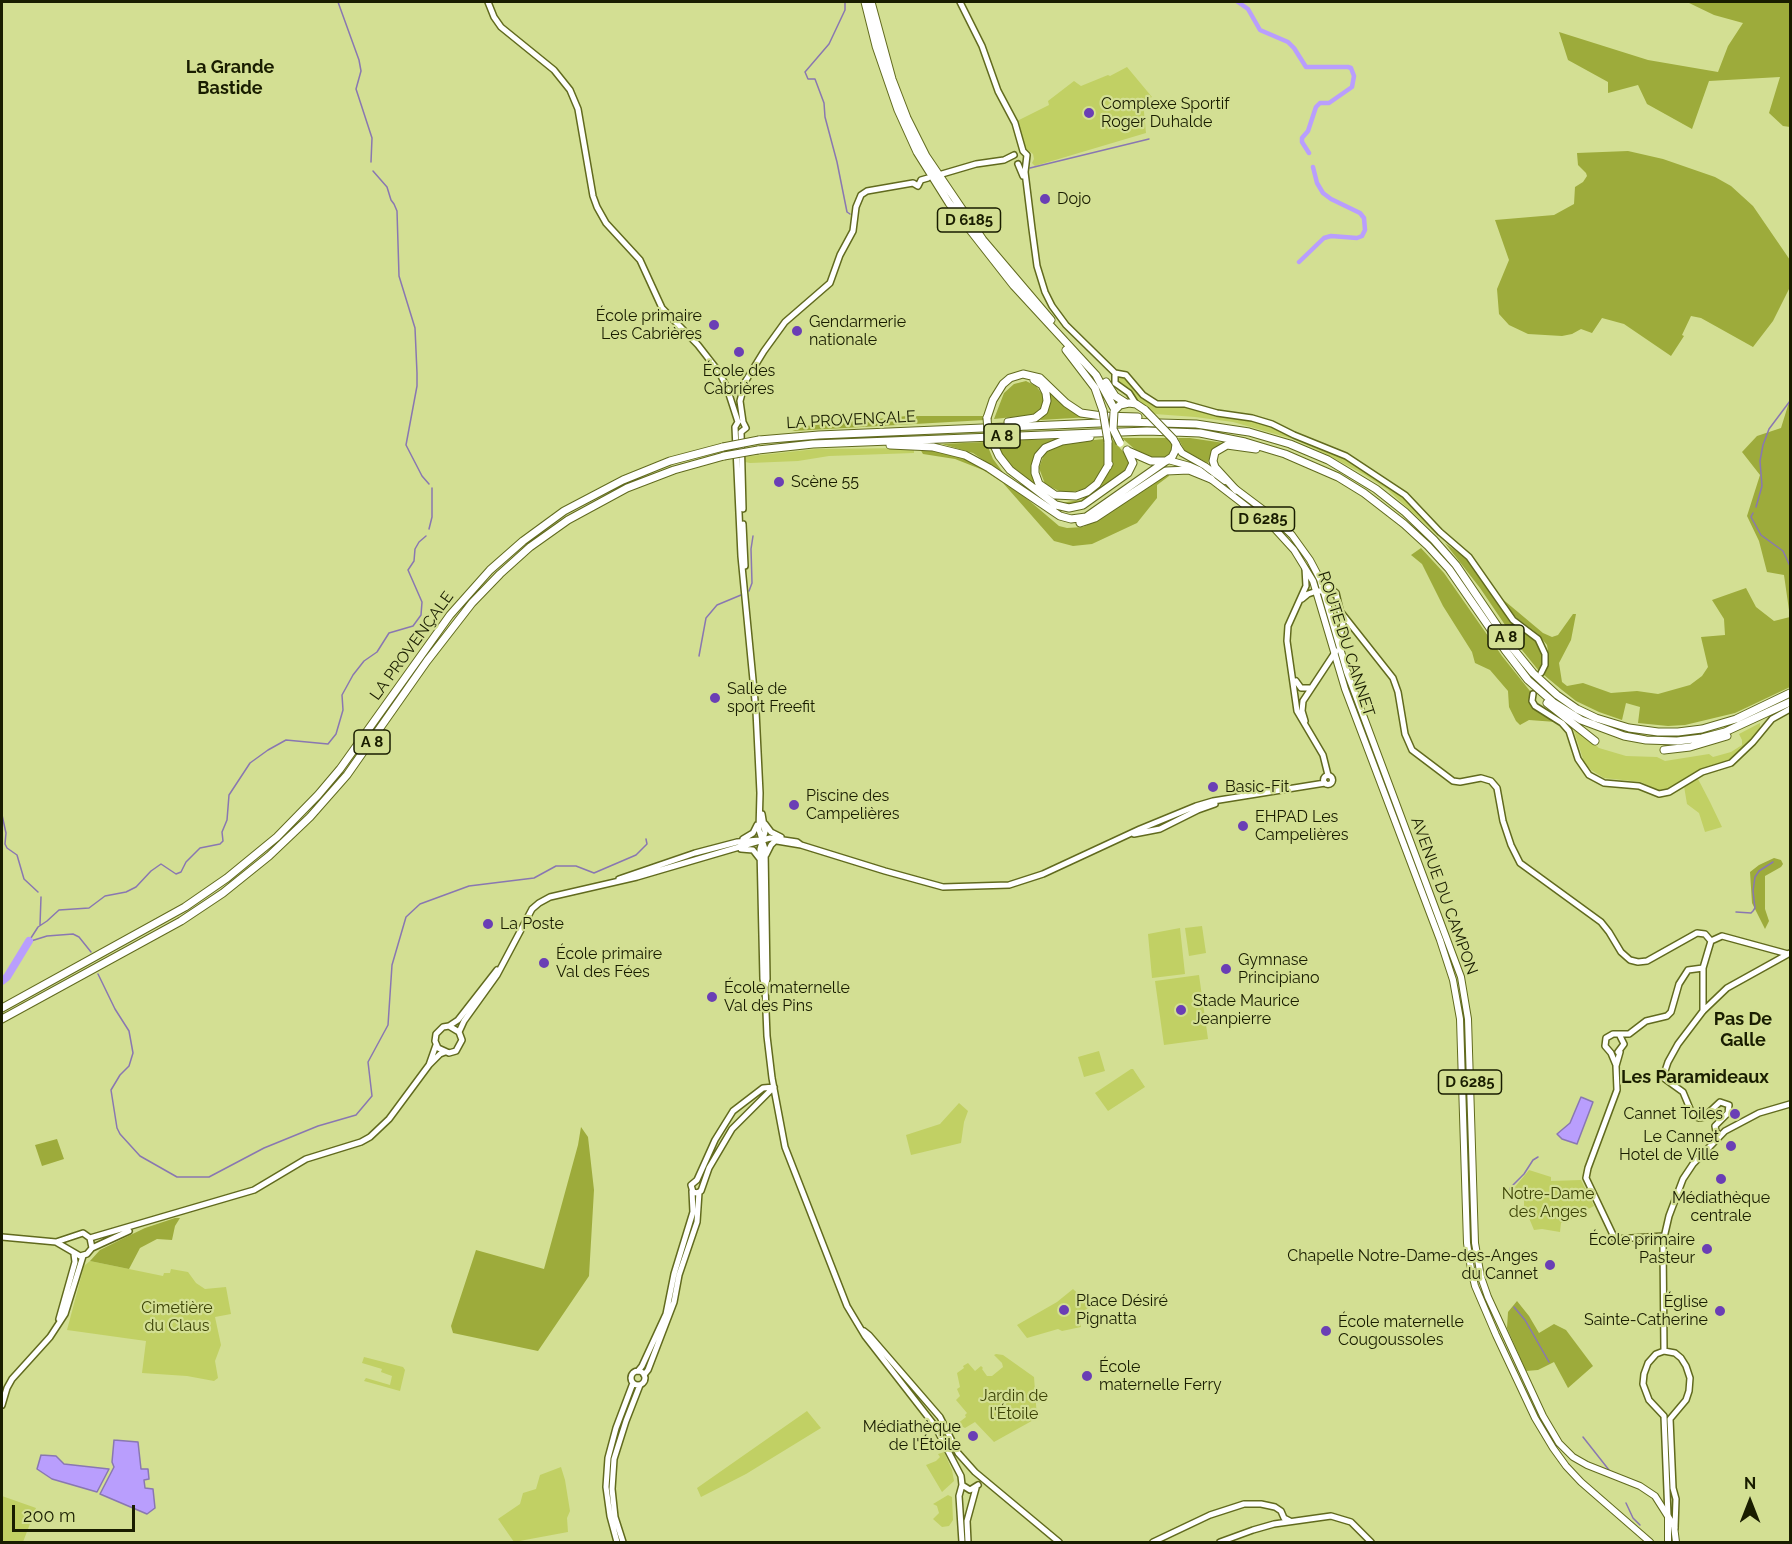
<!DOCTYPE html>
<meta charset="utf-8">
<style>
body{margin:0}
#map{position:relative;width:1792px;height:1544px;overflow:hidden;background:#d3df93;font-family:Raleway,sans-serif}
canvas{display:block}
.frame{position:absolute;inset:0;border:3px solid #191d00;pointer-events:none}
.north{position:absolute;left:1720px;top:1472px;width:60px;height:60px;-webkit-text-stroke:4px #d3df93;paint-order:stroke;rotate:0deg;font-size:16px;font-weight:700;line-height:24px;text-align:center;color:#191d00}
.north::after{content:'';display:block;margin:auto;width:21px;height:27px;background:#191d00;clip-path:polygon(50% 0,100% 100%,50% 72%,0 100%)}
.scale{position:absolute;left:12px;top:1505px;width:123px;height:27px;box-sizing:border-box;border:3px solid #191d00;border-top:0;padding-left:8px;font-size:18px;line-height:21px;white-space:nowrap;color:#191d00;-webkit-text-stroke:4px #d3df93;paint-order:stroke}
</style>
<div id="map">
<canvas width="1792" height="1544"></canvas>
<div class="frame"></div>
<div class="north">N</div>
<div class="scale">200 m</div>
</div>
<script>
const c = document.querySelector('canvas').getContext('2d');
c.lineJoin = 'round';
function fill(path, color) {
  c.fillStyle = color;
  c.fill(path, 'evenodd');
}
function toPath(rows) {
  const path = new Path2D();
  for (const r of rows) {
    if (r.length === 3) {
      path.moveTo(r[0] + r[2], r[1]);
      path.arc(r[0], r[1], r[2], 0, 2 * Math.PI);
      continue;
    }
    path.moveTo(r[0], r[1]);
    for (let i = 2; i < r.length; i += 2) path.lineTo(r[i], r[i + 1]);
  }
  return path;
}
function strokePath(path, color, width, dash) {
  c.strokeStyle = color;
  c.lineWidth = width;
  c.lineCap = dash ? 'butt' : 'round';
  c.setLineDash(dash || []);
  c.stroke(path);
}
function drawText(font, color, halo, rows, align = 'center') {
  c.font = font + ' Raleway,sans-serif';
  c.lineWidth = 4.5;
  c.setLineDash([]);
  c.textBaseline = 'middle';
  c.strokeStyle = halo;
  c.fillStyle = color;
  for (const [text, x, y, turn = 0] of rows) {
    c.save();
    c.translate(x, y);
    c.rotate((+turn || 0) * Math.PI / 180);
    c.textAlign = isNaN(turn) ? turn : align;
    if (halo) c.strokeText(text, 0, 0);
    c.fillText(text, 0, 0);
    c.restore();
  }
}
const green = toPath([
 [1127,67,1152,97,1143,102,1146,133,1035,166,1032,163,1034,159,1033,154,1024,147,1017,121,1049,105,1048,101,1074,81,1081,86,1108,75,1110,76],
 [1121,377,1126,379,1139,396,1157,406,1182,406,1213,414,1244,418,1272,427,1298,439,1343,457,1401,495,1439,533,1438,536,1388,490,1365,475,1326,454,1293,439,1233,422,1195,417,1155,414,1135,397,1132,392,1119,384,1117,380],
 [914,448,914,453,829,456,798,461,750,463,745,462,742,457,816,449],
 [1760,723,1760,730,1744,748,1726,762,1697,771,1667,790,1660,791,1641,782,1604,778,1591,770,1584,762,1573,728,1576,728,1599,748,1626,756,1657,757,1665,761,1709,754,1713,757,1731,752,1742,745,1742,740,1739,734],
 [1697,777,1710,802,1722,827,1705,832,1699,813,1687,804,1684,786],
 [1202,926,1206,953,1189,956,1185,928],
 [1180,928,1185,974,1152,978,1148,934],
 [1199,975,1208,1039,1164,1045,1155,981],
 [1099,1051,1105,1071,1084,1077,1078,1057],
 [1131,1069,1133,1069,1145,1087,1108,1111,1095,1093],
 [959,1103,968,1111,964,1122,961,1143,911,1155,906,1135,940,1124],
 [1529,1170,1551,1177,1551,1181,1581,1180,1594,1206,1579,1214,1580,1216,1561,1223,1560,1232,1542,1229,1534,1230,1524,1206,1524,1200,1520,1199,1515,1187],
 [90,1261,163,1276,164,1273,170,1273,171,1269,188,1272,196,1283,205,1289,226,1287,231,1314,215,1317,221,1345,215,1361,218,1378,214,1381,187,1376,142,1373,146,1341,67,1330,84,1266],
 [1073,1289,1091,1306,1079,1314,1081,1327,1062,1331,1058,1329,1027,1338,1017,1325,1057,1302],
 [996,1354,1003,1355,1034,1377,1037,1418,994,1442,975,1422,965,1428,957,1424,966,1417,965,1415,967,1413,956,1400,960,1396,957,1389,960,1387,957,1373,964,1368,963,1366,968,1363,975,1371,981,1366,983,1368,982,1369,987,1376,992,1376,1003,1367,1002,1363,994,1355],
 [364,1357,403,1367,405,1370,400,1391,364,1381,366,1378,390,1385,392,1376,381,1372,382,1369,362,1363],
 [807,1411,821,1428,746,1474,701,1497,697,1488],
 [944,1452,952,1470,954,1481,942,1492,926,1465,936,1461,940,1457,938,1454],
 [561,1467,565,1480,570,1511,567,1518,568,1532,514,1542,498,1519,520,1504,523,1493,536,1489,540,1475],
 [948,1495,952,1497,953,1520,949,1526,942,1527,933,1519,939,1513,937,1506,933,1504],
 [2,1496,36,1508,23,1542,2,1542]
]);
const forest = toPath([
 [1687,2,1790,2,1790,127,1783,126,1769,113,1780,77,1709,81,1692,129,1647,104,1638,85,1608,93,1608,82,1568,60,1559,32,1648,60,1718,72,1728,46,1743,23,1714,15],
 [1628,151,1663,159,1715,177,1731,186,1753,206,1790,260,1790,287,1773,321,1753,347,1701,318,1691,316,1682,335,1684,336,1671,356,1624,324,1602,318,1592,333,1581,329,1572,334,1562,336,1528,334,1509,325,1499,314,1497,289,1509,260,1495,220,1554,215,1574,204,1575,187,1583,182,1587,176,1586,173,1578,165,1577,153],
 [1026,381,1036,386,1042,394,1044,403,1040,411,1032,415,994,419,1004,393,1014,384],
 [1050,392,1090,417,1040,420,1049,409],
 [1790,399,1790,687,1735,713,1685,725,1668,726,1638,723,1640,707,1626,703,1622,720,1599,712,1576,701,1562,690,1544,675,1549,657,1547,645,1538,634,1513,615,1500,597,1543,633,1552,637,1558,635,1573,614,1576,614,1571,640,1559,663,1562,682,1567,686,1583,683,1611,693,1637,691,1658,694,1690,685,1702,676,1708,667,1701,637,1725,635,1724,619,1712,600,1746,588,1756,607,1774,621,1790,617,1784,575,1767,572,1759,541,1747,516,1760,475,1742,452,1757,436,1781,428],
 [907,416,985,416,985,420,792,431,806,426],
 [1122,438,1167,438,1172,442,1173,450,1168,458,1157,459,1138,452],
 [1178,438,1190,438,1224,443,1212,449,1208,463,1185,451],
 [1059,439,1037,452,1034,458,1032,474,1037,486,1005,461,995,441],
 [1104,439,1106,452,1105,465,1093,483,1084,489,1072,492,1061,492,1045,484,1039,468,1044,454,1049,449,1066,443],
 [1111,440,1113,440,1126,455,1129,461,1128,470,1090,499,1072,506,1060,503,1081,500,1101,486,1111,467],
 [986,442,993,459,1005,475,973,453,942,444],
 [920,449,948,452,979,464,1019,492,1059,526,1067,528,1083,527,1093,522,1168,473,1169,476,1157,485,1157,498,1137,523,1092,544,1073,546,1054,541,1003,483,983,470,955,459,923,454],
 [1445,543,1467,559,1510,622,1536,640,1542,649,1543,659,1539,671,1522,650,1480,588],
 [1421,548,1444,573,1502,656,1530,691,1530,704,1556,722,1529,720,1520,725,1516,721,1509,707,1508,691,1490,670,1475,663,1472,652,1443,606,1422,564,1411,555],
 [1774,858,1781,860,1783,864,1781,867,1765,876,1765,909,1769,921,1765,929,1752,903,1750,872,1759,865],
 [581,1127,588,1137,594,1190,589,1276,538,1351,453,1333,451,1326,476,1250,544,1269,578,1145],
 [57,1139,64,1159,42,1166,35,1145],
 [175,1218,180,1218,175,1226,172,1240,157,1239,140,1248,129,1269,90,1261,100,1250,120,1240,145,1228],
 [1517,1301,1529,1316,1539,1333,1554,1324,1566,1330,1593,1366,1568,1388,1554,1362,1538,1370,1526,1371,1507,1328,1508,1312]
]);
const water = toPath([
 [1581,1097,1593,1102,1577,1144,1562,1139,1557,1134,1570,1123,1581,1097],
 [114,1440,138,1442,141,1469,148,1469,149,1479,144,1480,145,1488,153,1489,155,1508,147,1514,100,1494,114,1467,112,1462,114,1440],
 [41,1455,56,1456,64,1464,109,1469,97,1492,52,1479,37,1469,41,1455]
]);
const stream = toPath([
 [338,2,359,60,361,71,356,89,372,138,371,162],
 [845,2,845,10,829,44,805,72,808,79,815,79,824,103,825,117,837,162,847,212,850,214],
 [1030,168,1149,139],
 [373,171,387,187,391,200,394,204,397,211,399,276,415,328,417,373,417,386,406,445,422,476,429,484],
 [1756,507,1762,486,1760,461,1763,445,1769,429,1790,401],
 [1753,513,1751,517,1761,535,1783,551,1790,566],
 [429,529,432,517,432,488],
 [749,591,752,583,751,549,753,536],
 [699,656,706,618,717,605,741,595],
 [2,815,6,833,5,844,7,848,17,855,24,879,38,892],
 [1736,912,1751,913,1753,911,1755,908,1753,891,1755,877,1759,871,1773,862],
 [40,925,41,897],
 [29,941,38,927,47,921,59,910,89,908,105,896,126,892,136,887,151,871,161,864,176,874,181,872,186,862,200,848,220,844,223,841,222,832,227,820,229,795,250,763,268,750,286,740,328,744,336,734,343,710,342,695,353,675,364,661,377,652,389,633,413,626,421,615,422,602,408,570,414,561,415,549,419,542,426,536],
 [31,941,47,936,73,934,79,937,91,952],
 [98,974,115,1009,129,1031,133,1053,129,1066,120,1075,111,1090,117,1128,120,1134,140,1156,177,1177,209,1177,264,1148,318,1126,356,1115,372,1096,368,1062,388,1025,392,965,406,917,420,904,469,886,534,878,556,866,576,866,594,873,636,855,647,844,646,839],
 [1509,1192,1510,1188,1524,1174,1533,1160,1538,1157],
 [1514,1307,1525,1320,1549,1362],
 [1583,1437,1609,1470],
 [1626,1503,1633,1518,1640,1525]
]);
const canal = toPath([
 [1238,2,1248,9,1260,30,1288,42,1294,48,1306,67,1348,67,1351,68,1354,76,1352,87,1329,103,1320,103,1316,107,1308,131,1302,138,1302,142,1309,153],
 [1299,262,1324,238,1331,236,1357,238,1362,236,1365,230,1364,218,1360,213,1331,199,1323,193,1317,183,1313,167]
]);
const river = toPath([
 [2,981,7,977,29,941]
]);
const secondary = toPath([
 [488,2,494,17,501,27,554,70,570,90,578,109,593,196,597,207,606,223,640,260,662,308,698,345,719,372,727,388,738,422,735,427,741,556,756,711,760,793,759,830,765,849,767,979,765,987],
 [960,2,982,46,998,91,1015,123,1023,151,1027,155,1025,172,1032,229,1037,266,1045,292,1052,306,1066,325,1115,373],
 [1018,164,1023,176],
 [942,174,976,164,1004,160,1014,155],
 [1115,373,1126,375,1143,395,1157,404,1185,404,1217,413,1252,418,1272,424,1294,435,1346,456,1405,495,1440,532,1469,557,1513,620,1538,639,1545,654,1545,665,1541,673],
 [1115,373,1115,383,1129,393,1136,404],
 [741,432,746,428,743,422,740,401,745,382,764,351,785,322,830,283,840,255,853,231,856,207,861,195,867,191,913,183,918,186,921,180,928,178],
 [741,432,743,509],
 [743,524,745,566],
 [1305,568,1306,586,1288,626,1287,641,1297,711,1323,755,1328,775],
 [1320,579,1336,593,1343,623,1339,642],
 [1302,599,1308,594,1317,591,1330,591,1334,594],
 [1340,611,1393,678,1398,692,1405,734,1412,750,1453,781,1460,782,1481,778,1491,781,1497,788,1503,821,1511,845,1520,863,1601,922,1609,932,1621,952,1630,960,1638,962,1647,961,1697,933,1705,934,1711,941],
 [1296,681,1301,688,1311,688],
 [1533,694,1532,701,1535,706,1562,723,1569,731,1578,759,1589,775,1604,783,1639,786,1659,794,1669,792,1702,772,1731,763,1753,742,1772,719,1790,709],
 [1305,721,1302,711,1303,701,1336,651],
 [1328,780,4.5],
 [762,814,765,832,760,849,763,979,765,987,767,1036,772,1078,785,1147,847,1306,865,1336,935,1426,961,1476,962,1485,970,1490,978,1485],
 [765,824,771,832,781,837],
 [1134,834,1160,829,1198,810,1215,804],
 [743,839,753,833,757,825],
 [777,841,801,845],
 [741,849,753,850,760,859],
 [766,855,771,845,775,841],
 [619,879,695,853,737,842,759,840],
 [1711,941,1722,936,1788,954],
 [1703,1011,1703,968,1711,941],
 [449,1026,459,1032,462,1040,456,1051,449,1053,438,1048,435,1041,436,1034,443,1027,449,1026,458,1020,497,970],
 [459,1032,464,1021,497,975,532,909,539,903,550,897,637,877,770,838,797,842,801,845,885,871,943,887,1009,885,1043,874,1140,829,1196,806,1213,801,1325,783],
 [1618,1052,1624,1044,1620,1036],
 [1620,1052,1616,1066,1617,1090,1588,1168,1586,1178,1615,1239,1664,1236],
 [429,1065,436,1045],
 [1616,1065,1611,1053,1605,1046,1606,1038,1613,1034,1629,1034,1646,1021,1667,1016,1671,1012,1679,984,1688,970,1703,968],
 [774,1087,732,1129,709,1168,701,1191,697,1193,693,1192,691,1185,697,1180,715,1140,733,1111,763,1088,774,1087],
 [1717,1137,1715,1126,1728,1113,1729,1105,1720,1102,1704,1117,1699,1118,1693,1116,1683,1092,1665,1079,1665,1071,1668,1062,1678,1044,1703,1011,1727,988,1790,953],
 [2,1237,56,1242,80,1256,87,1254,92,1248,129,1231],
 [90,1238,254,1190,306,1159,361,1142,370,1137,389,1119,429,1065,440,1054,445,1052],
 [56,1242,83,1233,90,1238,92,1248],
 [59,1319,75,1262,74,1254],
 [864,1331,869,1335,940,1417,958,1453,975,1472,1059,1542],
 [1664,1351,1663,1242,1669,1216,1683,1179,1693,1164,1725,1131,1759,1113,1790,1104],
 [638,1371,642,1366,666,1314,674,1274,693,1212,692,1191],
 [638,1378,7],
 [644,1375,648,1370,674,1302,679,1275,697,1222,699,1192],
 [2,1405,7,1388,12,1379,50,1337,65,1314,83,1256],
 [1668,1516,1664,1416,1649,1400,1643,1384,1644,1374,1648,1363,1656,1354,1664,1351,1675,1353,1681,1358,1686,1366,1690,1378,1689,1391,1686,1400,1670,1419,1673,1488,1676,1499,1675,1528],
 [617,1542,610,1516,606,1487,608,1458,616,1428,633,1383],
 [623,1542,615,1517,612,1489,614,1459,626,1421,640,1385],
 [962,1542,959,1496,962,1485],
 [968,1542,967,1521,976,1488],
 [1153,1542,1210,1515,1244,1504,1261,1504,1275,1507,1281,1511,1284,1518,1290,1521],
 [1220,1542,1253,1530,1274,1524,1331,1516,1351,1522,1371,1542]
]);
const primary = toPath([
 [1176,444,1182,453,1205,466,1225,481],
 [1168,460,1190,466,1199,470,1273,527,1294,550,1313,581,1345,689,1440,940,1453,980,1460,1019,1467,1243,1471,1269,1475,1286,1496,1335,1535,1418,1553,1448,1566,1466,1581,1482,1650,1542],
 [1233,487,1273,517,1292,535,1310,560,1320,579,1347,672,1461,977,1468,1019,1475,1243,1481,1277,1488,1297,1543,1416,1559,1443,1573,1457,1587,1465,1640,1486,1655,1496,1674,1526,1676,1542],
 [1668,1542,1668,1517]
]);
const highway = toPath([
 [865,2,876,46,898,110,917,152,949,203,1014,286,1096,375,1115,410,1120,405,1129,403,1136,404,1145,410],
 [871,2,892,79,907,118,926,156,983,240,1051,320],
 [1066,350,1095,388,1103,411],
 [1106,382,1115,396,1126,403],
 [987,418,993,400,1003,384,1010,378,1023,374,1040,378,1066,403,1081,413,1102,416,1138,417],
 [1008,422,1035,418,1044,411,1047,401,1046,393,1042,385,1034,380],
 [1090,437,1062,441,1045,448,1038,456,1035,466,1035,473,1039,484,1055,495,1076,496,1087,492,1097,484,1109,464],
 [759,440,819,435,1123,422,1196,424,1249,432,1290,444,1328,460,1376,489,1405,512,1434,540,1456,565,1511,646,1533,673,1557,695,1577,709,1596,718,1629,728,1658,732,1678,732,1702,729,1736,719,1790,693],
 [1108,441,1108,466],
 [993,443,999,456,1010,470,1048,499,1056,505,1069,508,1083,505,1128,473,1133,463,1127,450],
 [890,445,933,447,965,455,989,468,1060,516,1071,519,1086,517,1166,461],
 [758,450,813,444,1147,431,1200,433,1245,442,1285,454,1338,477,1364,493,1404,524,1428,546,1449,569,1505,650,1528,680,1554,703,1581,720,1624,736,1646,740,1677,741,1702,738,1725,732,1790,702],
 [1128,451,1151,461,1166,461,1172,457,1175,451,1176,444,1173,439],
 [1236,490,1215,467,1213,461,1215,452,1227,445,1256,449],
 [1080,523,1095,518,1166,471,1189,470,1211,479],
 [1547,703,1595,741],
 [1664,750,1690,747,1727,736],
 [2,1008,185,907,227,878,277,837,318,795,340,769,450,615,490,570,523,541,564,511,623,480,670,461,723,447],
 [2,1019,181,921,223,893,269,856,310,817,347,775,427,661,472,603,500,574,530,547,568,520,627,488,674,470,724,456]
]);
const highwayBridge = toPath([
 [1145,410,1173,439],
 [1103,411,1108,441],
 [1114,412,1113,429,1120,443],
 [987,418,989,443],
 [723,447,759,440],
 [724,456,758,450]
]);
const markers = [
 [1089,113,6,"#6a3eb5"],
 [1045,199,6,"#6a3eb5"],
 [714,325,6,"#6a3eb5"],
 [797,331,6,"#6a3eb5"],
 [739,352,6,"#6a3eb5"],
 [779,482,6,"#6a3eb5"],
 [715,698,6,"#6a3eb5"],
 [1213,787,6,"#6a3eb5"],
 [794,805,6,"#6a3eb5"],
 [1243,826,6,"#6a3eb5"],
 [488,924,6,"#6a3eb5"],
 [544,963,6,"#6a3eb5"],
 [1226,969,6,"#6a3eb5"],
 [712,997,6,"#6a3eb5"],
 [1181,1010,6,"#6a3eb5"],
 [1735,1114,6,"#6a3eb5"],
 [1731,1146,6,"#6a3eb5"],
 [1721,1179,6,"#6a3eb5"],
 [1707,1249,6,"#6a3eb5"],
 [1550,1265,6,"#6a3eb5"],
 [1064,1310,6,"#6a3eb5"],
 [1720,1311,6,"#6a3eb5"],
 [1326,1331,6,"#6a3eb5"],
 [1087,1376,6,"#6a3eb5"],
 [973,1436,6,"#6a3eb5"]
];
const shields = [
 [969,220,63],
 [1002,436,36],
 [1263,519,63],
 [1506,637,36],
 [372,742,36],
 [1470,1082,63]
];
const shieldNames = [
 ["D 6185",969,220],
 ["A 8",1002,436],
 ["D 6285",1263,519],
 ["A 8",1506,637],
 ["A 8",372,742],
 ["D 6285",1470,1082]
];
const poiNames = [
 ["Complexe Sportif",1101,104],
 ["Roger Duhalde",1101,122],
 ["Dojo",1057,199],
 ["École primaire",702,316,"right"],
 ["Les Cabrières",702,334,"right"],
 ["Gendarmerie",809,322],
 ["nationale",809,340],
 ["École des",739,371,"center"],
 ["Cabrières",739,389,"center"],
 ["Scène 55",791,482],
 ["Salle de",727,689],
 ["sport Freefit",727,707],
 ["Basic-Fit",1225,787],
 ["Piscine des",806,796],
 ["Campelières",806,814],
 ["EHPAD Les",1255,817],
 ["Campelières",1255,835],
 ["La Poste",500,924],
 ["École primaire",556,954],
 ["Val des Fées",556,972],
 ["Gymnase",1238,960],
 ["Principiano",1238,978],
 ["École maternelle",724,988],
 ["Val des Pins",724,1006],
 ["Stade Maurice",1193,1001],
 ["Jeanpierre",1193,1019],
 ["Cannet Toiles",1723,1114,"right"],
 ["Le Cannet",1719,1137,"right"],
 ["Hotel de Ville",1719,1155,"right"],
 ["Médiathèque",1721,1198,"center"],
 ["centrale",1721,1216,"center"],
 ["École primaire",1695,1240,"right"],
 ["Pasteur",1695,1258,"right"],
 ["Chapelle Notre-Dame-des-Anges",1538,1256,"right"],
 ["du Cannet",1538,1274,"right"],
 ["Place Désiré",1076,1301],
 ["Pignatta",1076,1319],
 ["Église",1708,1302,"right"],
 ["Sainte-Catherine",1708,1320,"right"],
 ["École maternelle",1338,1322],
 ["Cougoussoles",1338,1340],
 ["École",1099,1367],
 ["maternelle Ferry",1099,1385],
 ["Médiathèque",961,1427,"right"],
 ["de l'Étoile",961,1445,"right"]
];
const streetNames = [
 ["LA PROVENÇALE",851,420,-3],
 ["ROUTE DU CANNET",1346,644,72],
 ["LA PROVENÇALE",412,646,-54],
 ["AVENUE DU CAMPON",1444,896,70]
];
const parkNames = [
 ["Notre-Dame",1548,1194],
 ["des Anges",1548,1212],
 ["Cimetière",177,1308],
 ["du Claus",177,1326],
 ["Jardin de",1014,1396],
 ["l'Étoile",1014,1414]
];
const neighbourhoodNames = [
 ["La Grande",230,68],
 ["Bastide",230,89],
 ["Pas De",1743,1020],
 ["Galle",1743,1041],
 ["Les Paramideaux",1695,1078]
];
fill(green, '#c1d064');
fill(forest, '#9dab3b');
fill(water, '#b99efd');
strokePath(water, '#8977b1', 1.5);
strokePath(stream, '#8977b1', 1.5);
strokePath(canal, '#b99efd', 4.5);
strokePath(river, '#b99efd', 8);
strokePath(secondary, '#616a1e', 8);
strokePath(primary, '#616a1e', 8);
strokePath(highway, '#616a1e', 9);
strokePath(secondary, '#fff', 5);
strokePath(primary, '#fff', 6);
strokePath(highway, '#fff', 7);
strokePath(highwayBridge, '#616a1e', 9, []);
strokePath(highwayBridge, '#fff', 7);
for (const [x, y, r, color] of markers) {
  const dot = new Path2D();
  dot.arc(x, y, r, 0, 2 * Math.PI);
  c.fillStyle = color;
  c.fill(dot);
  strokePath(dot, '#d3df93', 2);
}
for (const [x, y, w] of shields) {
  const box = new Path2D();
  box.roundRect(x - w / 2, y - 12, w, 24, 4.5);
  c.fillStyle = '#d3df93';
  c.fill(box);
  strokePath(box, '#191d00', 1.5);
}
drawText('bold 15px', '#191d00', null, shieldNames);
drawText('16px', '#191d00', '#d3df93', poiNames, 'left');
drawText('16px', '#191d00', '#d3df93', streetNames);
drawText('16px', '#3c4305', '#d3df93', parkNames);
drawText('bold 18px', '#191d00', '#d3df93', neighbourhoodNames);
</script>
